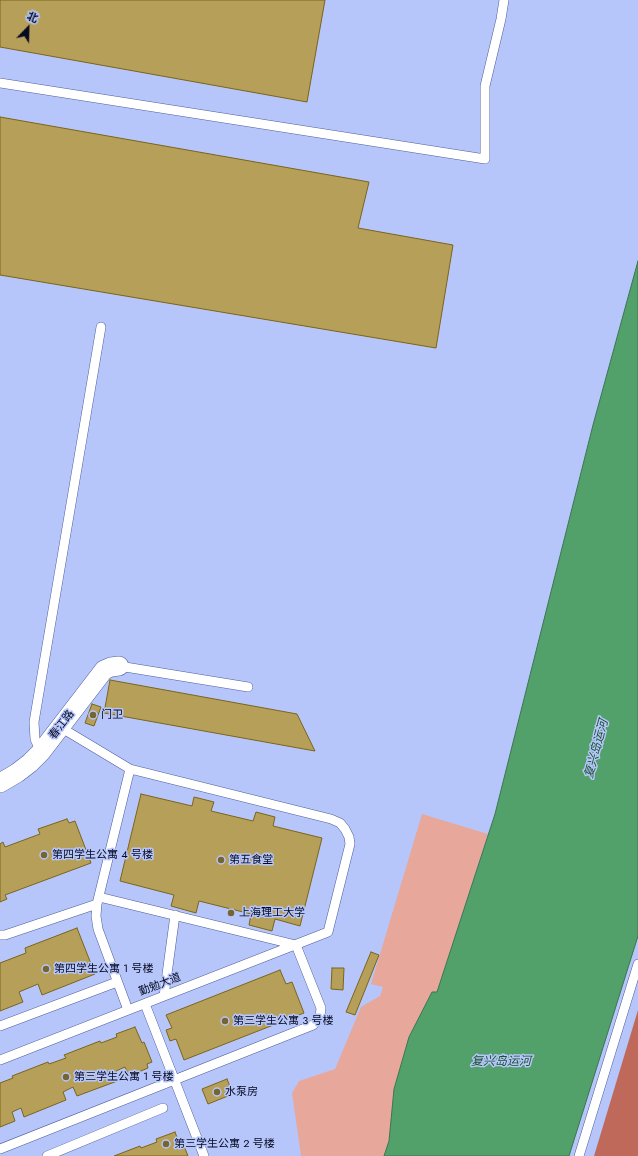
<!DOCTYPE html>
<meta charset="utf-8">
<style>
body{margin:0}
#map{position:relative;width:638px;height:1156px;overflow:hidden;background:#b6c6fb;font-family:Jost,"Noto Sans SC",sans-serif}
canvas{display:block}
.north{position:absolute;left:8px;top:8px;width:40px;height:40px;-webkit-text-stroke:3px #b6c6fb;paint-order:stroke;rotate:23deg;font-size:11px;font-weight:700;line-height:16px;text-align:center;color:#060a20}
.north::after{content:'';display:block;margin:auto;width:14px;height:18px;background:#060a20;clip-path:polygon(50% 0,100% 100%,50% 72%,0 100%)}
</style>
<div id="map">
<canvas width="638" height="1156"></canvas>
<div class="north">北</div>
</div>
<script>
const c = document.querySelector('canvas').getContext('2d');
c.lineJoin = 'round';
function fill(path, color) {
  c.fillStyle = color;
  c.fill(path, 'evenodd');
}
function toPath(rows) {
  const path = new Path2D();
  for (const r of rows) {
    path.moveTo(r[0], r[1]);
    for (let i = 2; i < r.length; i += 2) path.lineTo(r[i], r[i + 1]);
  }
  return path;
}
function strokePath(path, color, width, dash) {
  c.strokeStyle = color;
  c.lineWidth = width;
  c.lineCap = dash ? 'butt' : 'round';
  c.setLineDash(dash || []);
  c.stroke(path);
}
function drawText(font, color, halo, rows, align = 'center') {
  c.font = font + ' Jost,"Noto Sans SC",sans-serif';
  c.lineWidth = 3;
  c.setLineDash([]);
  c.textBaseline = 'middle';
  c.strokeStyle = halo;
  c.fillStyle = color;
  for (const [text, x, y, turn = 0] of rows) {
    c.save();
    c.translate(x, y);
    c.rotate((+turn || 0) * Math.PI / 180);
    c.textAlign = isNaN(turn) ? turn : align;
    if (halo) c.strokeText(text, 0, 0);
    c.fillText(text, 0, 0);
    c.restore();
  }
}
const green = toPath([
 [422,814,488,834,437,992,432,992,409,1037,394,1089,389,1141,384,1156,301,1156,292,1093,299,1081,335,1069,361,1007,380,996,383,987,371,984]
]);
const forest = toPath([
 [638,1010,638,1156,594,1156]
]);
const water = toPath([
 [638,261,638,936,569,1156,384,1156,389,1141,394,1089,409,1037,432,992,437,992,495,814,593,425,638,261]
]);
const building = toPath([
 [0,0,325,0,307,102,0,47,0,0],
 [0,117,369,182,358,228,453,245,436,348,0,275,0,117],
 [110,680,297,714,315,751,104,713,110,680],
 [92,704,101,707,94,726,85,723,92,704],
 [141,794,192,806,194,797,214,802,211,811,253,821,256,812,275,817,273,826,322,838,300,926,275,919,272,931,249,925,251,914,199,901,196,913,171,906,174,895,120,881,141,794],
 [67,819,69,823,75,821,91,863,5,895,7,899,0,902,0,844,3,842,5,847,40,834,38,829,67,819],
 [77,928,95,974,42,995,38,984,19,992,23,1002,0,1011,0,963,26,953,25,948,77,928],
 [371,952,379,955,355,1015,346,1012,371,952],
 [332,968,344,968,343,990,331,989,332,968],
 [280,970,286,984,292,982,304,1013,184,1060,176,1039,170,1041,166,1030,172,1028,166,1015,280,970],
 [135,1027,142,1043,144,1042,152,1062,147,1064,148,1068,129,1076,125,1067,116,1071,120,1080,77,1096,73,1087,63,1092,66,1100,24,1117,21,1108,12,1112,15,1121,0,1127,0,1083,13,1078,12,1076,48,1062,49,1064,66,1058,64,1055,100,1041,101,1043,117,1037,116,1034,135,1027],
 [227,1079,233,1094,208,1104,202,1089,227,1079],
 [175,1132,181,1148,184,1146,188,1156,114,1156,140,1146,141,1148,157,1142,156,1139,175,1132]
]);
const service = toPath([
 [0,83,485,159,485,86,501,19,504,0],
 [119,666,248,687],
 [60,727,130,769,97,904,96,916,98,929,128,1010],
 [41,752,35,739,34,722,101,327],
 [0,935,5,935,97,904],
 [164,996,175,915],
 [145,1004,204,1156],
 [0,1026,117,982],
 [0,1060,328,932,350,844,349,837,345,829,340,823,331,819,130,769],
 [0,1149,313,1025,320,1018,321,1008,296,945,99,897],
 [47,1156,163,1108],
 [579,1156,638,964]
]);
const minor = toPath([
 [0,783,17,773,30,763,41,752,104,670,111,667,119,666]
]);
const markers = [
 [93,715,4,"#766533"],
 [44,855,4,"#766533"],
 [221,860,4,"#766533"],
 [231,913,4,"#766533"],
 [46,969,4,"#766533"],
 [225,1021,4,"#766533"],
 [66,1077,4,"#766533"],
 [217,1092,4,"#766533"],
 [166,1144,4,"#766533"]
];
const poiNames = [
 ["门卫",101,715],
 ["第四学生公寓 4 号楼",52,855],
 ["第五食堂",229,860],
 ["上海理工大学",239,913],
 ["第四学生公寓 1 号楼",54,969],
 ["第三学生公寓 3 号楼",233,1021],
 ["第三学生公寓 1 号楼",74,1077],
 ["水泵房",225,1092],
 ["第三学生公寓 2 号楼",174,1144]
];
const streetNames = [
 ["春江路",62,725,-52],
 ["勤勉大道",160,985,-21]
];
const waterNames = [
 ["复兴岛运河",597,749,-75],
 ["复兴岛运河",501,1062]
];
fill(green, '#e7a89b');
fill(forest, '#be6959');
fill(water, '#53a16a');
strokePath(water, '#3c7454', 1);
fill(building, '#b69f58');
strokePath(building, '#7b6418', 1);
strokePath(service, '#4f5e98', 10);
strokePath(minor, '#4f5e98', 20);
strokePath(service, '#fff', 9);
strokePath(minor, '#fff', 19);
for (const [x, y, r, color] of markers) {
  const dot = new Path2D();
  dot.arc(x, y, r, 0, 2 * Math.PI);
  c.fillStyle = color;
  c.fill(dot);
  strokePath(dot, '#b6c6fb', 1.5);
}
drawText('11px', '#060a20', '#b6c6fb', poiNames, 'left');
drawText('11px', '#060a20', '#b6c6fb', streetNames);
drawText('italic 12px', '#19522d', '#b6c6fb', waterNames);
</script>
